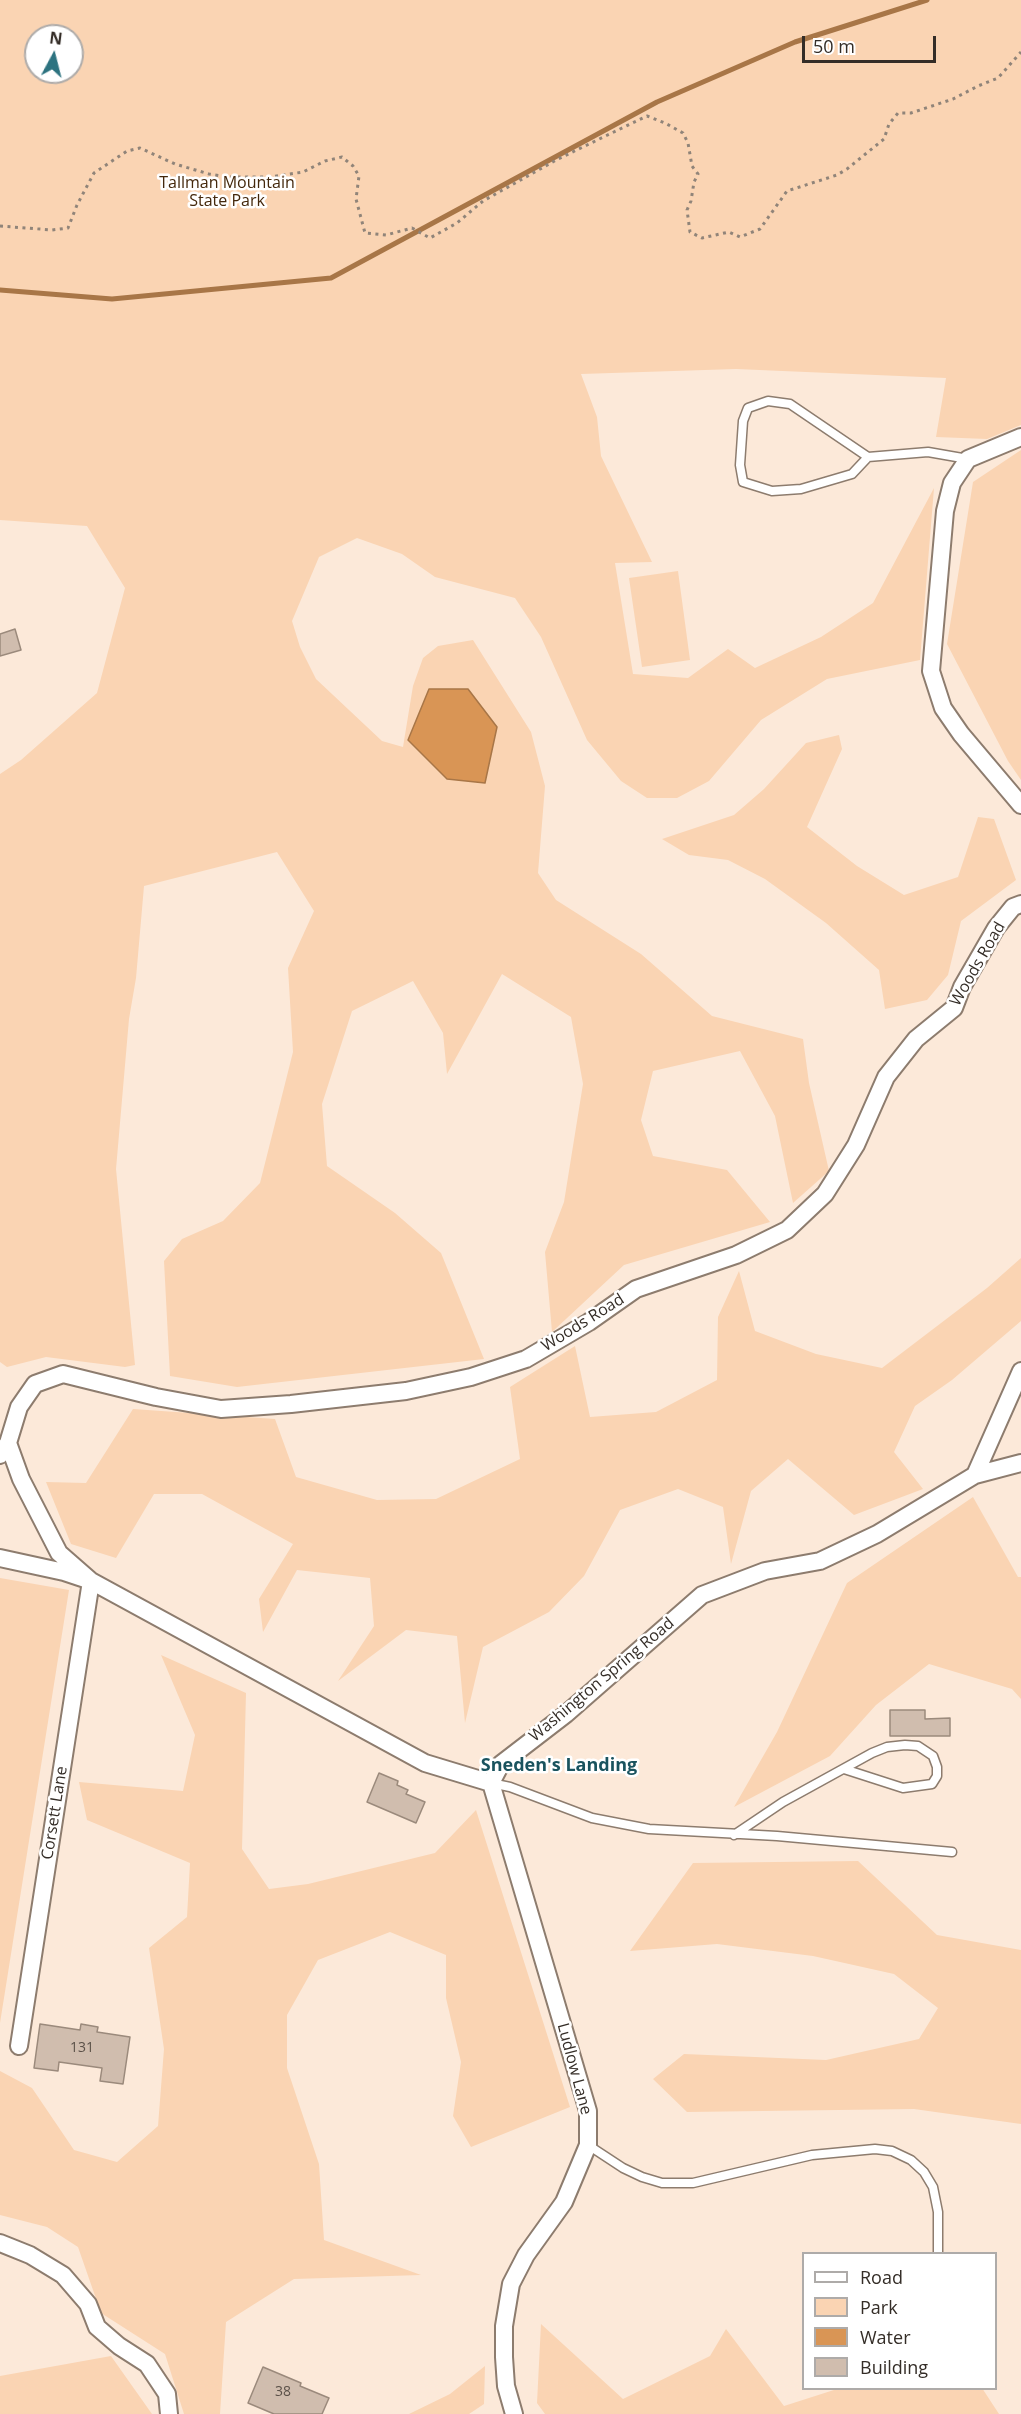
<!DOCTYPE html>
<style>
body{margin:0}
#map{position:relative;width:1021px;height:2414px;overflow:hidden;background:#fce9d9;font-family:"Open Sans",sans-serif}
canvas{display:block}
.legend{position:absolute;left:802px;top:2252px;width:195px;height:138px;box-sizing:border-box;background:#fff;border:2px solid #aeaba9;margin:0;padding:8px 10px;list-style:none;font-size:18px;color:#342d27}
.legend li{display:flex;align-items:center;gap:12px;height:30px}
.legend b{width:30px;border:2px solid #aeaba9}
.north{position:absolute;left:24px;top:24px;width:60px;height:60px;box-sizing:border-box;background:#fff;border:2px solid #aeaba9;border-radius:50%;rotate:7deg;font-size:16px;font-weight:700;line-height:24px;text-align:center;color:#342d27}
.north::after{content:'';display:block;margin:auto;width:21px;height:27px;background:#2d7380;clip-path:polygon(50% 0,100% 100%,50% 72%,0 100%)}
.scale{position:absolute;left:802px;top:36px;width:134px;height:27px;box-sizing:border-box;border:3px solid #342d27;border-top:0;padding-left:8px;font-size:18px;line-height:21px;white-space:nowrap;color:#342d27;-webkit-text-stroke:4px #fff;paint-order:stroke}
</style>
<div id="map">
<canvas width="1021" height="2414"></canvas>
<ul class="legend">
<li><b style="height:8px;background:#fff"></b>Road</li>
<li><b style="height:16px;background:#fad4b3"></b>Park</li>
<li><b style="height:16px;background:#d99555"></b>Water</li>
<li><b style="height:16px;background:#d0bdae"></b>Building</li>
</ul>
<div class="north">N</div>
<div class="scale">50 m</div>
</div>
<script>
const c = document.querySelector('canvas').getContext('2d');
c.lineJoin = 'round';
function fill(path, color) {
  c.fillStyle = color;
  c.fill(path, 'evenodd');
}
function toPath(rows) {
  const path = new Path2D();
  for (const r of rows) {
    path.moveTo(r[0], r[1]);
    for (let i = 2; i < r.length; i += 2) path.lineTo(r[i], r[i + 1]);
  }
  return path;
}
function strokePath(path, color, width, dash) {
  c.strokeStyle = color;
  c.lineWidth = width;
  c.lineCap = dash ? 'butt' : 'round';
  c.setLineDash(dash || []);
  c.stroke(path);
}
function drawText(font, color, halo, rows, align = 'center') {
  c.font = font + ' "Open Sans",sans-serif';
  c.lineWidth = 5;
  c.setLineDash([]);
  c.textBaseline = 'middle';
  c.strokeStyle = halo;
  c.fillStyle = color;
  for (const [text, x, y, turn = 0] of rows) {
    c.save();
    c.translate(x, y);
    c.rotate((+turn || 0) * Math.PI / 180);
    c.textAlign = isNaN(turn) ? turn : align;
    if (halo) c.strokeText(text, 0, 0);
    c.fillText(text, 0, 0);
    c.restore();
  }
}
const green = toPath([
 [0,0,1021,0,1021,425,987,439,936,437,946,378,736,369,581,374,597,417,601,456,652,562,615,563,633,674,688,678,728,649,755,668,821,637,873,603,934,488,920,660,827,679,761,720,709,781,677,798,647,798,621,781,587,740,541,637,515,598,435,577,402,554,357,538,319,557,292,621,300,647,316,679,382,741,403,747,413,686,423,658,438,646,473,640,531,732,545,786,538,873,556,900,641,954,712,1016,803,1039,809,1083,829,1171,793,1203,775,1116,740,1051,653,1071,641,1120,653,1156,727,1170,770,1222,624,1265,552,1332,545,1252,564,1202,583,1084,571,1017,502,974,447,1074,443,1033,413,981,352,1011,322,1104,327,1166,395,1213,441,1253,484,1359,237,1387,170,1376,164,1261,182,1239,223,1221,260,1183,293,1052,288,968,314,911,277,852,144,886,136,978,129,1019,116,1169,135,1365,125,1367,46,1357,7,1367,0,1362,0,774,21,760,97,693,125,588,87,526,0,520],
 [36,36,72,36,72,72,36,72],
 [1021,450,1021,780,1008,761,947,644,973,482],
 [678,571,690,660,642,667,629,578],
 [839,735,842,749,807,827,857,866,904,895,958,877,978,817,994,819,1016,880,961,921,948,975,927,1000,885,1009,879,970,826,923,765,879,728,860,689,855,662,839,734,815,764,789,806,743],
 [1021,1258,1021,1321,952,1380,915,1406,894,1452,923,1489,854,1515,788,1459,751,1491,731,1564,723,1507,678,1489,620,1510,584,1576,549,1612,483,1647,465,1723,457,1636,406,1630,338,1681,374,1626,370,1578,297,1570,263,1632,259,1599,293,1544,202,1494,154,1494,116,1558,71,1544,46,1482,86,1483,133,1409,275,1419,296,1477,377,1500,436,1499,520,1459,510,1387,575,1346,590,1417,656,1412,717,1380,718,1317,739,1271,755,1331,816,1354,882,1368,987,1288],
 [973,1497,1018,1577,1021,1577,1021,1699,1012,1689,929,1664,876,1705,830,1756,734,1807,777,1732,847,1583],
 [0,1578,69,1590,0,2023],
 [161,1655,246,1693,242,1849,269,1889,308,1884,435,1853,476,1810,570,2107,471,2147,453,2116,461,2062,446,1998,446,1955,390,1932,318,1960,287,2015,287,2068,319,2164,324,2240,421,2275,294,2279,226,2322,220,2414,184,2414,165,2354,101,2313,78,2247,47,2227,0,2215,0,2071,32,2088,74,2150,117,2162,158,2126,164,2049,149,1948,187,1917,190,1863,87,1820,79,1782,183,1791,195,1735],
 [858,1861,937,1935,1021,1950,1021,2124,914,2109,687,2112,653,2079,684,2054,826,2060,919,2039,938,2008,894,1974,813,1956,717,1944,630,1951,693,1863],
 [541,2324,623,2399,710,2356,726,2329,784,2406,837,2389,982,2388,999,2414,545,2414,537,2403],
 [111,2356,152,2414,0,2414,0,2376],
 [485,2366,484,2404,469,2414,409,2414,450,2394]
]);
const water = toPath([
 [429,689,468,689,497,727,485,783,447,779,408,740,429,689]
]);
const stream = toPath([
 [0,290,112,299,331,278,657,102,795,42,927,0]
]);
const building = toPath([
 [15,629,21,650,0,656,0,634,15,629],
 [890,1710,925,1710,925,1719,950,1718,950,1736,890,1736,890,1710],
 [379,1773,398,1781,397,1785,408,1790,406,1794,425,1802,416,1823,367,1802,379,1773],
 [40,2024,80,2030,81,2024,98,2027,97,2032,130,2037,123,2084,100,2081,102,2068,59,2062,58,2071,34,2068,40,2024],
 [263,2367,301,2383,300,2386,329,2398,322,2414,274,2414,248,2403,263,2367]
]);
const path = toPath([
 [0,226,52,230,68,228,77,205,94,173,127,151,140,148,175,164,209,174,228,177,270,177,303,172,325,161,342,157,353,166,359,176,356,199,365,233,386,235,412,228,430,238,457,223,483,201,558,159,647,116,665,123,683,133,688,143,692,166,698,174,694,182,691,201,687,210,690,232,702,238,729,232,740,237,760,229,787,191,837,175,847,169,884,139,889,124,898,113,911,113,953,99,978,86,998,78,1021,52]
]);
const service = toPath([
 [868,457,852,474,801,489,772,491,743,482,740,465,743,421,748,408,768,401,790,404,868,457,928,452,968,459],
 [491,1783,510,1787,592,1818,649,1829,777,1836,952,1852],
 [734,1835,783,1802,872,1753,887,1747,905,1745,918,1746,933,1756,937,1767,937,1776,932,1784,903,1788,844,1769],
 [588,2145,623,2168,642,2177,662,2183,693,2183,812,2155,875,2149,892,2151,911,2160,924,2172,933,2187,938,2212,938,2254]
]);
const minor = toPath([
 [1021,437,968,459,952,483,945,511,931,671,943,708,961,734,1021,805],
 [8,1443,21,1479,59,1553,91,1581,19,2046],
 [0,1455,8,1443,19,1407,35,1384,63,1374,156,1397,221,1409,291,1404,406,1391,471,1377,526,1359,589,1322,636,1289,736,1255,787,1230,825,1194,856,1145,886,1077,916,1039,954,1008,962,987,996,928,1013,907,1021,904],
 [975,1475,1021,1371],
 [0,1558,64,1572,91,1581,425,1763,491,1783,501,1764,566,1714,702,1595,765,1571,820,1561,877,1534,975,1475,1021,1463],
 [491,1783,588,2111,588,2145,564,2202,526,2255,511,2284,504,2326,504,2357,506,2386,514,2414],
 [0,2243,30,2255,63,2275,88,2304,97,2327,119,2346,147,2364,167,2394,169,2414]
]);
const numberNames = [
 ["131",82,2048],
 ["38",283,2392]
];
const parkNames = [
 ["Tallman Mountain",227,183],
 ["State Park",227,201]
];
const streetNames = [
 ["Woods Road",978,964,-60],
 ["Woods Road",583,1323,-32],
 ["Washington Spring Road",602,1680,-40],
 ["Corsett Lane",55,1813,-81],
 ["Ludlow Lane",574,2069,75]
];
const neighbourhoodNames = [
 ["Sneden's Landing",559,1766]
];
fill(green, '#fad4b3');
fill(water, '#d99555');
strokePath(water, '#a87647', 1.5);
strokePath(stream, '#a87647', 5);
fill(building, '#d0bdae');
strokePath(building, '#9b8a7c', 1.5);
strokePath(service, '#8d7c6e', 11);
strokePath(minor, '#8d7c6e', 20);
strokePath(path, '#908479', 3, [3, 4.5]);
strokePath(service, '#fff', 8);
strokePath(minor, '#fff', 16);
drawText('14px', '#5b5149', null, numberNames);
drawText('16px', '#44280c', '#fff', parkNames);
drawText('16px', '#342d27', '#fff', streetNames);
drawText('bold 18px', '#1a535e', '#fff', neighbourhoodNames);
</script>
